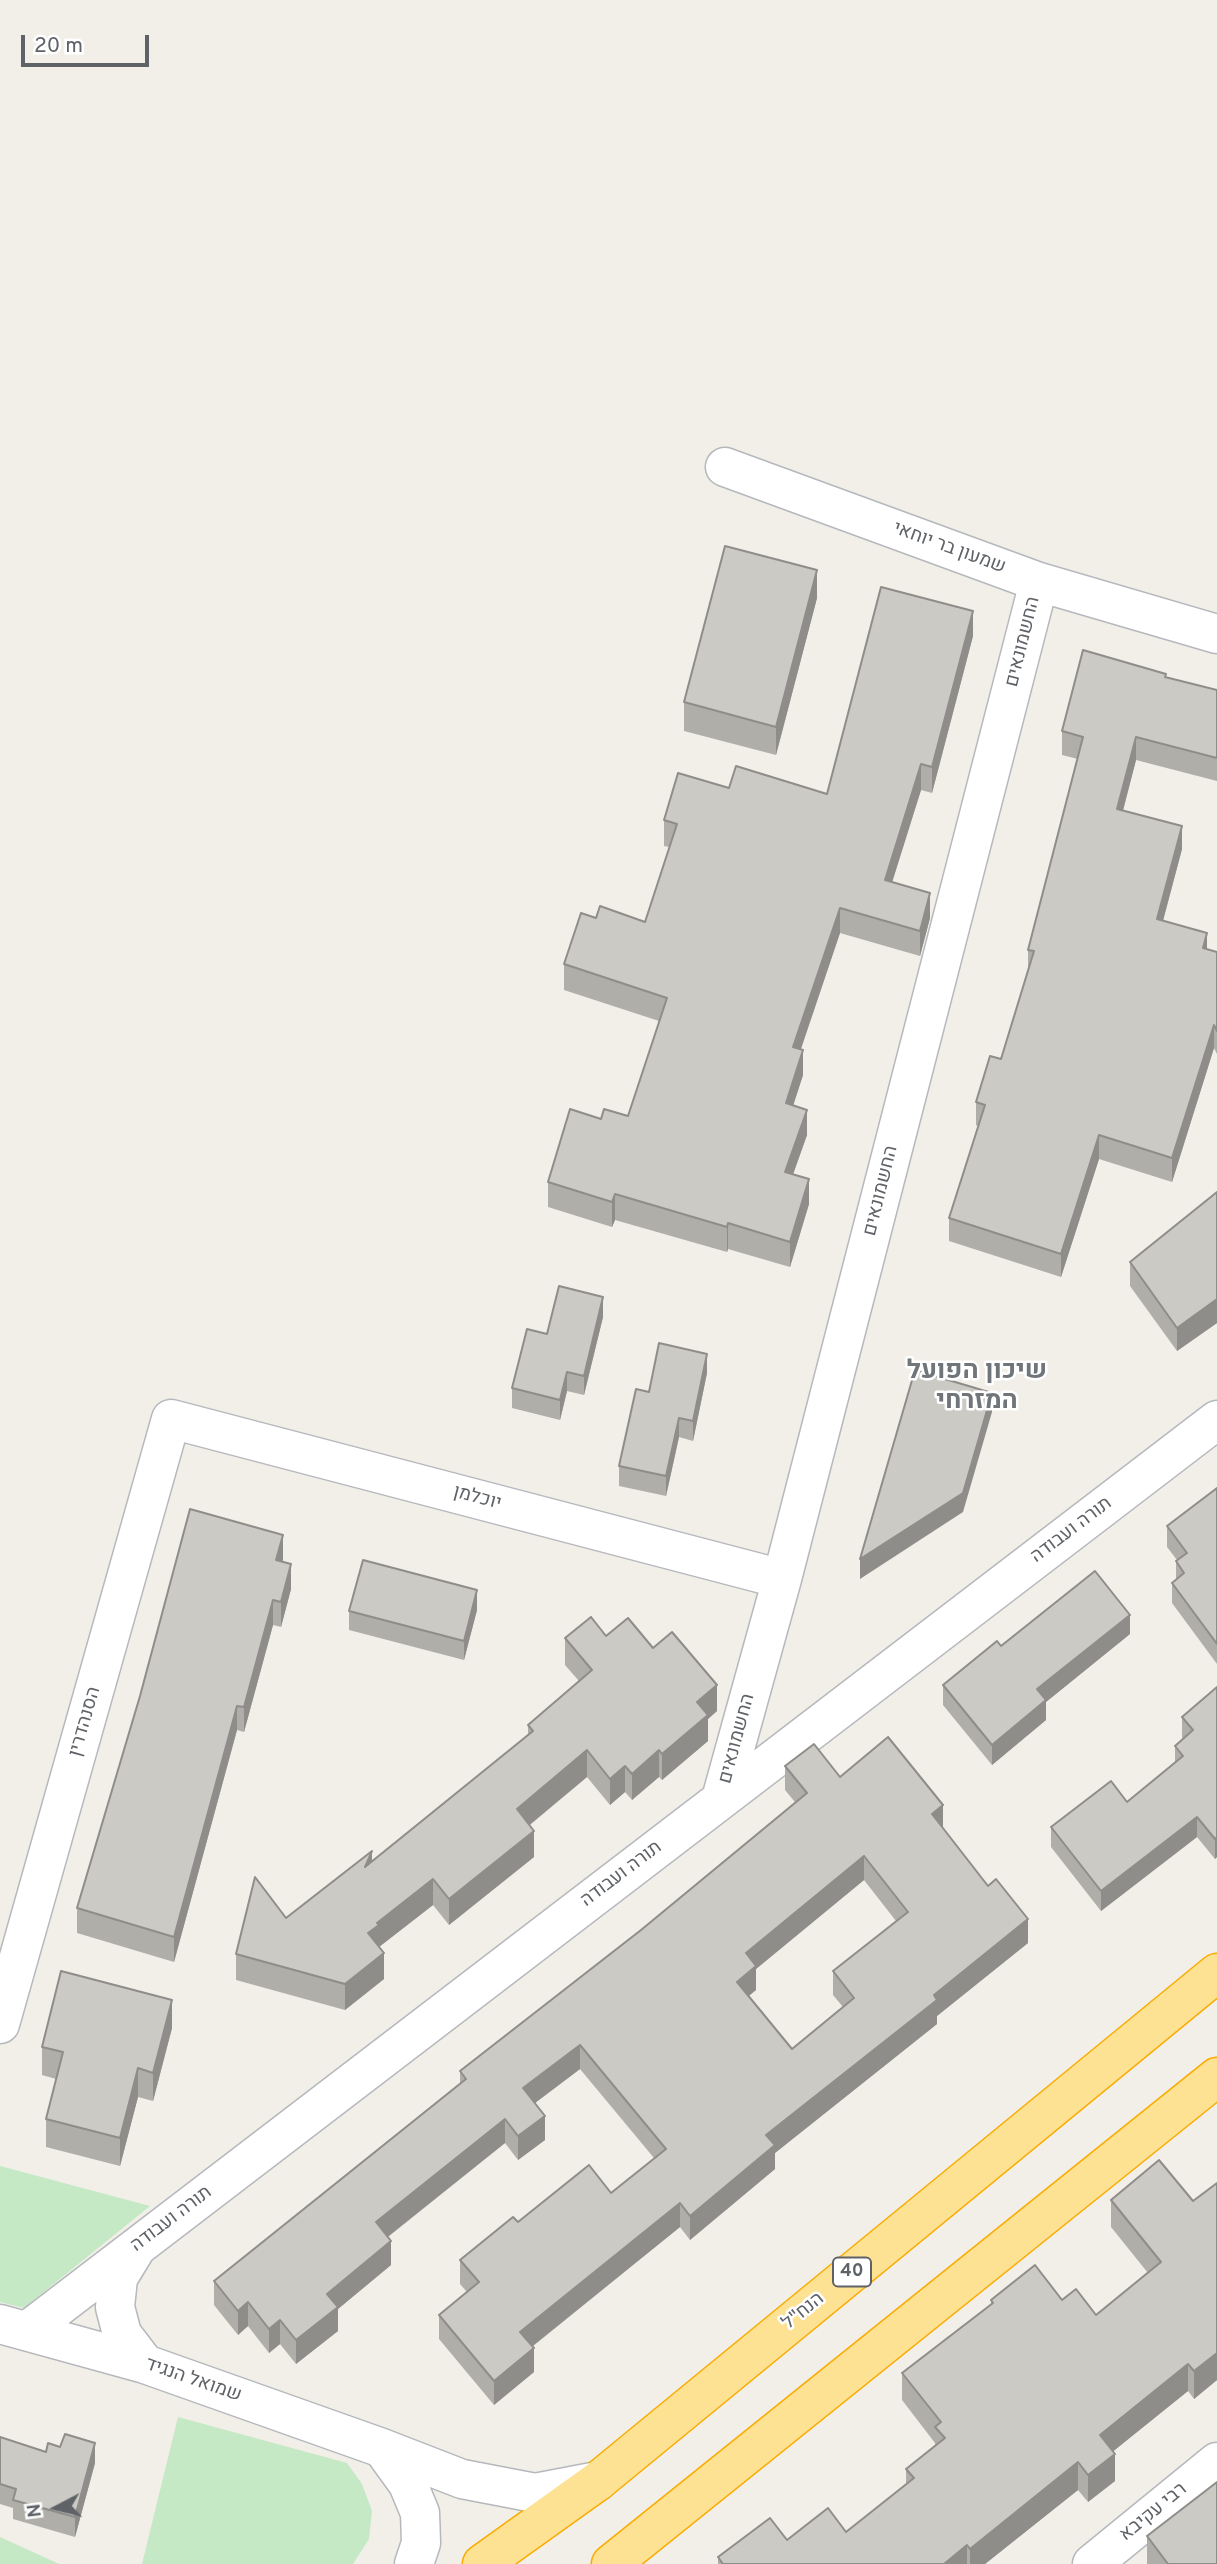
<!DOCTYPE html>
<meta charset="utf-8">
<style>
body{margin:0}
#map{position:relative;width:1217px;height:2564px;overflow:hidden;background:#f1efe8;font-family:Overpass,sans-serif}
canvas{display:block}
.north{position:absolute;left:21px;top:2473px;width:70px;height:70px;-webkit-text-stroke:5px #fff;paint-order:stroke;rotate:263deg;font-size:19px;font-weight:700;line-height:28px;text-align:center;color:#5f6368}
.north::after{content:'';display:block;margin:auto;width:24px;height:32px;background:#5f6368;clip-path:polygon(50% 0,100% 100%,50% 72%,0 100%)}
.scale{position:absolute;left:21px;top:35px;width:128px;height:32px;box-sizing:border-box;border:4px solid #5f6368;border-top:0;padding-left:9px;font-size:21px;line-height:24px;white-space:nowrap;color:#5f6368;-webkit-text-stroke:5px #fff;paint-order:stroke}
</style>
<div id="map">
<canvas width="1217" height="2564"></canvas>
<div class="north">N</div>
<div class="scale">20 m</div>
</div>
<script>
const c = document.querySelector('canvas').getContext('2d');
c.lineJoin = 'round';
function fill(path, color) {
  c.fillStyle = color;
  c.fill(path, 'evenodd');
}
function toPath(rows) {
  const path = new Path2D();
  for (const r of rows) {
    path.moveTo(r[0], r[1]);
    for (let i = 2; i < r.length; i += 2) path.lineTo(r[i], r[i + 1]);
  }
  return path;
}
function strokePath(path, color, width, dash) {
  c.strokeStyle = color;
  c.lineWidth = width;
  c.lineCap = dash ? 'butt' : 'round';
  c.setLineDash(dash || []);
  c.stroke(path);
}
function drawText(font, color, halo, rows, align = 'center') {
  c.font = font + ' Overpass,Heebo,sans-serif';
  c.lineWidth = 5;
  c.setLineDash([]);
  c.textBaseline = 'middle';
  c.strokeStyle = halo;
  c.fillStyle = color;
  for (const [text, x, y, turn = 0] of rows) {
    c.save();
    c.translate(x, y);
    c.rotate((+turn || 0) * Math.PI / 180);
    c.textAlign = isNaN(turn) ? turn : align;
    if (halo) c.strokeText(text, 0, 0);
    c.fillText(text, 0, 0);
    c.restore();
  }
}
const green = toPath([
 [0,2166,150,2206,24,2308,0,2302],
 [178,2417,347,2463,362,2484,372,2511,369,2539,353,2564,142,2564],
 [0,2537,59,2564,0,2564]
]);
const street = toPath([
 [725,467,1039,582,1217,634],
 [721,1799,782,1579,1039,582],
 [0,2024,171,1419,782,1579],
 [135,2250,118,2278,115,2307,122,2334,145,2364],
 [0,2324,145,2364,382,2448,462,2479,535,2493,598,2481],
 [27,2331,1217,1420],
 [382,2448,408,2484,420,2513,421,2543,414,2564],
 [1092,2564,1217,2462]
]);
const highway = toPath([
 [482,2564,598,2481,1217,1973],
 [611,2564,1217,2077]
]);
const wall = toPath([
 [817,598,776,755,684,731,684,702],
 [973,636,932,793,921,790,892,882,930,918,920,956,840,933,801,1049,803,1075,793,1105,807,1135,793,1174,809,1204,790,1267,728,1249,727,1252,615,1220,612,1227,548,1207,548,1182,601,1119,628,1116,659,1021,564,990,564,964,596,918,645,922,669,847,664,846,664,820,729,788,827,794],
 [1166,677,1217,690,1217,781,1136,760,1123,811,1182,849,1163,921,1207,949,1217,952,1217,1054,1214,1048,1172,1182,1099,1159,1061,1277,949,1241,949,1218,978,1126,976,1125,976,1102,1001,1059,1028,971,1028,950,1078,759,1062,755,1062,731],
 [1217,1192,1217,1323,1177,1351,1130,1286,1130,1262],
 [603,1317,584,1395,567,1391,560,1420,512,1408,512,1388,547,1334],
 [707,1373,693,1441,679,1437,666,1496,619,1486,619,1466],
 [1217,1488,1217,1664,1172,1603,1172,1583,1176,1580,1176,1561,1177,1560,1167,1547,1167,1526],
 [283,1560,283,1562,291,1589,281,1627,273,1625,244,1732,237,1730,174,1962,77,1933,77,1908],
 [477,1610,464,1660,349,1630,349,1611],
 [1130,1634,1046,1702,1046,1720,992,1765,943,1705,943,1685,1001,1646],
 [606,1636,653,1648,717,1711,708,1719,708,1741,662,1780,659,1777,632,1800,625,1792,610,1805,587,1777,530,1825,534,1857,449,1925,433,1905,379,1947,384,1979,345,2010,236,1980,236,1954,286,1918,372,1862,528,1736,528,1725,579,1681,565,1665,565,1638],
 [1217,1687,1217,1857,1215,1859,1197,1837,1101,1911,1051,1847,1051,1827,1127,1802,1175,1763,1175,1746,1183,1739,1182,1737,1182,1717],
 [785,1766,840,1777,943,1829,1028,1943,937,2016,937,2024,775,2153,775,2169,690,2240,680,2227,532,2347,534,2372,494,2405,439,2339,439,2315,467,2292,460,2284,460,2260,518,2222,611,2193,654,2158,580,2069,535,2103,545,2140,518,2160,505,2143,388,2237,391,2265,338,2309,338,2331,296,2364,280,2344,269,2353,248,2326,238,2335,214,2305,214,2281,460,2083,460,2071,641,1930,795,1802,785,1790],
 [864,1880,896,1921,833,1971,833,1995,843,2007,792,2049,748,1996,756,1990,756,1969],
 [172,2028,153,2101,138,2097,120,2166,46,2147,46,2119,56,2079,42,2075,42,2047],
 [1217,2183,1217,2380,1194,2399,1188,2391,1113,2451,1115,2481,1088,2502,1078,2490,985,2564,718,2564,718,2557,787,2540,846,2532,906,2484,906,2469,935,2445,935,2443,902,2400,902,2373,991,2304,991,2300,1062,2300,1096,2315,1148,2273,1111,2227,1111,2200,1193,2201],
 [0,2437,46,2452,95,2463,75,2537,13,2519,13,2508,0,2504],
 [1147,2536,1217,2564,1147,2564]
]);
const shadedWall = toPath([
 [817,570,817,598,776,755,776,727],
 [973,611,973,636,932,793,932,767],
 [1136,737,1136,760,1117,833,1117,809],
 [921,764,921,790,885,905,885,880],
 [1182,826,1182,849,1157,943,1157,919],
 [930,893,930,918,920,956,920,931],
 [840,908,840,933,793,1072,793,1047],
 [1207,933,1207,957,1203,948],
 [1214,1025,1214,1048,1172,1182,1172,1158],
 [803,1050,803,1075,786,1128,786,1103],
 [807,1110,807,1135,785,1197,785,1172],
 [1099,1135,1099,1159,1061,1277,1061,1254],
 [809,1179,809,1204,790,1267,790,1242],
 [615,1194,615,1220,612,1227,612,1202],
 [728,1223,728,1249,727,1252,727,1227],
 [603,1297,603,1317,584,1395,584,1376],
 [1217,1299,1217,1323,1177,1351,1177,1328],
 [707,1354,707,1373,693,1441,693,1421],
 [567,1372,567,1391,560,1420,560,1400],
 [992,1393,992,1412,963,1512,860,1579,860,1559],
 [679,1418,679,1437,666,1496,666,1476],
 [283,1535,283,1560,276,1585,276,1560],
 [291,1564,291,1589,281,1627,281,1602],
 [477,1590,477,1610,464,1660,464,1641],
 [273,1600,273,1625,244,1732,244,1707],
 [1130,1615,1130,1634,1046,1702,1046,1720,992,1765,992,1745,1037,1689],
 [717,1685,717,1711,708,1719,708,1741,662,1780,662,1754,697,1702],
 [237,1706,237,1730,174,1962,174,1937],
 [587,1750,587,1777,517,1835,517,1809],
 [659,1750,659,1777,632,1800,632,1774],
 [625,1766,625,1792,610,1805,610,1779],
 [943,1805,943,1829,932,1814],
 [1197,1817,1197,1837,1101,1911,1101,1891],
 [534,1831,534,1857,449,1925,449,1899],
 [1217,1837,1217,1857,1215,1859,1215,1839],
 [372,1851,372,1877,365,1867],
 [864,1856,864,1880,756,1969,756,1990,737,2006,737,1982,746,1953],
 [433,1879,433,1905,379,1947,368,1933,377,1923],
 [1028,1919,1028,1943,937,2016,937,2024,775,2153,775,2169,690,2240,690,2216,766,2135,934,1995],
 [384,1953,384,1979,345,2010,345,1984],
 [172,2000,172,2028,153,2101,153,2073],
 [580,2045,580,2069,523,2112,523,2088],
 [138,2068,138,2097,120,2166,120,2138],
 [545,2116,545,2140,518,2160,518,2136],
 [505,2119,505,2143,376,2246,376,2222],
 [680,2203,680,2227,520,2356,520,2332],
 [391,2241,391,2265,338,2309,338,2331,296,2364,296,2340,327,2294],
 [248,2302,248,2326,238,2335,238,2311],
 [280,2320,280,2344,269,2353,269,2329],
 [534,2348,534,2372,494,2405,494,2381],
 [1217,2353,1217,2380,1194,2399,1194,2371],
 [1188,2364,1188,2391,1100,2462,1100,2435],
 [95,2443,95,2463,75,2537,75,2517],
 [1115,2454,1115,2481,1088,2502,1088,2475],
 [1078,2462,1078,2490,985,2564,970,2564,970,2549],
 [967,2545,967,2564,944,2564]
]);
const building = toPath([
 [725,546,817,570,776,727,684,702,725,546],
 [881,587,973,611,932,767,921,764,885,880,930,893,920,931,840,908,793,1047,803,1050,786,1103,807,1110,785,1172,809,1179,790,1242,728,1223,727,1227,615,1194,612,1202,548,1182,570,1109,601,1119,604,1109,628,1116,667,998,564,964,581,913,596,918,600,906,645,922,677,824,664,820,678,773,729,788,736,766,827,794,881,587],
 [1083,650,1166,674,1165,677,1217,690,1217,758,1136,737,1117,809,1182,826,1157,919,1207,933,1203,948,1217,952,1217,1031,1214,1025,1172,1158,1099,1135,1061,1254,949,1218,985,1105,976,1102,990,1056,1001,1059,1034,951,1028,950,1083,737,1062,731,1083,650],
 [1217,1192,1217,1299,1177,1328,1130,1262,1217,1192],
 [559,1286,603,1297,584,1376,567,1372,560,1400,512,1388,527,1329,547,1334,559,1286],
 [659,1343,707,1354,693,1421,679,1418,666,1476,619,1466,636,1389,649,1392,659,1343],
 [915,1370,992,1393,963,1493,860,1559,915,1370],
 [1217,1488,1217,1644,1172,1583,1184,1573,1176,1561,1187,1553,1167,1526,1217,1488],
 [190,1509,283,1535,276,1560,291,1564,281,1602,273,1600,244,1707,237,1706,174,1937,77,1908,140,1696,190,1509],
 [363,1560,477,1590,464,1641,349,1611,363,1560],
 [1095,1571,1130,1615,1037,1689,1046,1700,992,1745,943,1685,997,1641,1001,1646,1095,1571],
 [591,1617,606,1636,628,1618,653,1648,672,1632,717,1685,697,1702,708,1715,662,1754,659,1750,632,1774,625,1766,610,1779,587,1750,517,1809,534,1831,449,1899,433,1879,377,1923,379,1925,368,1933,384,1953,345,1984,236,1954,255,1877,286,1918,372,1851,365,1867,533,1731,528,1725,592,1670,565,1638,591,1617],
 [1217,1687,1217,1837,1215,1839,1197,1817,1101,1891,1051,1827,1111,1781,1127,1802,1183,1756,1175,1746,1193,1730,1182,1717,1217,1687],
 [888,1737,943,1805,932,1814,988,1886,996,1879,1028,1919,934,1995,937,2000,766,2135,775,2145,690,2216,680,2203,520,2332,534,2348,494,2381,439,2315,479,2282,460,2260,513,2217,518,2222,589,2165,611,2193,666,2149,580,2045,523,2088,545,2116,518,2136,505,2119,376,2222,391,2241,327,2294,338,2307,296,2340,280,2320,269,2329,248,2302,238,2311,214,2281,466,2079,460,2071,641,1930,807,1793,785,1766,814,1744,840,1777,888,1737],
 [864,1856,908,1912,833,1971,854,1998,792,2049,737,1982,756,1966,746,1953,864,1856],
 [61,1971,172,2000,153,2073,138,2068,120,2138,46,2119,63,2052,42,2047,61,1971],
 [1159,2160,1193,2201,1217,2183,1217,2353,1194,2371,1188,2364,1100,2435,1115,2454,1088,2475,1078,2462,970,2549,967,2545,944,2564,723,2564,718,2557,770,2518,787,2540,828,2508,846,2532,914,2478,906,2469,945,2438,935,2427,941,2422,902,2373,993,2303,991,2300,1035,2265,1062,2300,1076,2289,1096,2315,1161,2262,1111,2200,1159,2160],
 [65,2434,95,2443,75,2517,13,2500,16,2489,0,2484,0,2437,46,2452,48,2443,60,2447,65,2434],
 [1217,2482,1217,2564,1168,2564,1147,2536,1217,2482]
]);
const shields = [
 [852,2272,38]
];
const shieldNames = [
 ["40",852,2272]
];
const streetNames = [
 ["שמעון בר יוחאי",949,549,20],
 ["החשמונאים",1024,642,-76],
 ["החשמונאים",882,1191,-76],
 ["יוכלמן",477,1499,15],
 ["תורה ועבודה",1072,1531,-37],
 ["הסנהדרין",86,1722,-74],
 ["החשמונאים",738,1739,-75],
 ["תורה ועבודה",622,1875,-37],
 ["תורה ועבודה",172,2220,-37],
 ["הנח\"ל",804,2312,-39],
 ["שמואל הנגיד",193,2381,19],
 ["רבי עקיבא",1154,2513,-39]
];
const districtNames = [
 ["שיכון הפועל",977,1373],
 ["המזרחי",977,1403]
];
fill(green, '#c5e8c5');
strokePath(street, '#b5b8bc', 41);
strokePath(highway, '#f9ab00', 41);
strokePath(street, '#fff', 38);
strokePath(highway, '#fde293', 38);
fill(wall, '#afaea9');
fill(shadedWall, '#8f8d8a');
fill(building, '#cccac5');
strokePath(building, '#8f8d8a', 2);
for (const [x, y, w] of shields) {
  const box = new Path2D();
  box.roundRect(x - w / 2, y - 14.5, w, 29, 5);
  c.fillStyle = '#fff';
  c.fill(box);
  strokePath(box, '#5f6368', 2);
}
drawText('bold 18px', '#5f6368', null, shieldNames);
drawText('19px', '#5f6368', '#fff', streetNames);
drawText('bold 26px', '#70757a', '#fff', districtNames);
</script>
